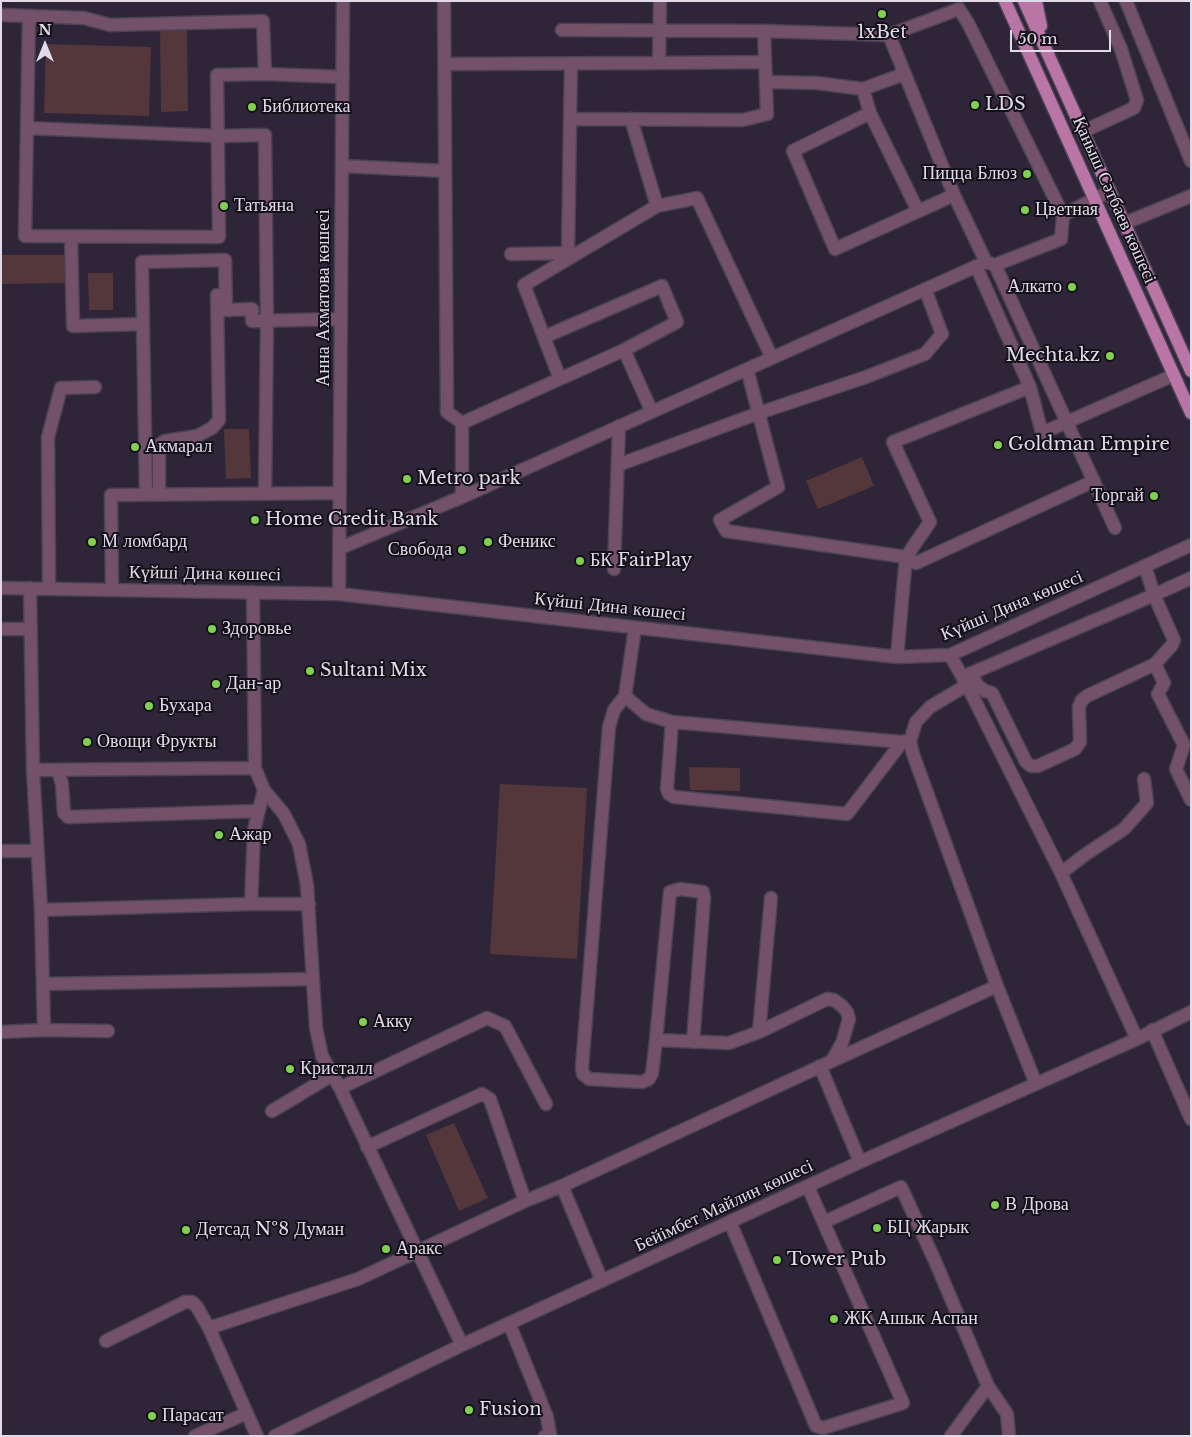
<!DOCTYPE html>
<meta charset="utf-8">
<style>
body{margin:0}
#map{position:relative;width:1192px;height:1437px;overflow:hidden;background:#2e2539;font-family:"Libre Baskerville",serif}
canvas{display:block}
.frame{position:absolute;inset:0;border:2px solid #e0dbe7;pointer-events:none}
.north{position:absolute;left:20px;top:20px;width:50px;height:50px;-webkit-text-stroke:4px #141019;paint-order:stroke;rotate:0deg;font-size:14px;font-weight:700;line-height:20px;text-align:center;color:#e0dbe7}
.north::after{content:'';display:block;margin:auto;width:18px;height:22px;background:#e0dbe7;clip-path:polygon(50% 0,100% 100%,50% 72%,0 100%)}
.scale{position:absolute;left:1010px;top:30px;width:101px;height:22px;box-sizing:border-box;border:2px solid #e0dbe7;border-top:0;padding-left:6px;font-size:15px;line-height:18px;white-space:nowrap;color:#e0dbe7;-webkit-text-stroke:4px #141019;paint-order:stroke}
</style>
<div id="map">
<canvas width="1192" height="1437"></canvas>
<div class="frame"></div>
<div class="north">N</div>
<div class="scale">50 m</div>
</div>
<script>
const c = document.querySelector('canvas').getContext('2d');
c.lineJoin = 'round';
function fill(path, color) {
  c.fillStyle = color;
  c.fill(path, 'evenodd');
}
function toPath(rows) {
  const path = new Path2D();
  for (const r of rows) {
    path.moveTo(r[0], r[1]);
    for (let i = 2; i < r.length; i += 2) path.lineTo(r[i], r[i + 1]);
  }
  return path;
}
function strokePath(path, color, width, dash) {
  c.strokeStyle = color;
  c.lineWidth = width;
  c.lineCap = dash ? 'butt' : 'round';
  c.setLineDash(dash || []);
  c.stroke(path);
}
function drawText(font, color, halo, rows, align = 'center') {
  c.font = font + ' "Libre Baskerville",serif';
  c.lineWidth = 4;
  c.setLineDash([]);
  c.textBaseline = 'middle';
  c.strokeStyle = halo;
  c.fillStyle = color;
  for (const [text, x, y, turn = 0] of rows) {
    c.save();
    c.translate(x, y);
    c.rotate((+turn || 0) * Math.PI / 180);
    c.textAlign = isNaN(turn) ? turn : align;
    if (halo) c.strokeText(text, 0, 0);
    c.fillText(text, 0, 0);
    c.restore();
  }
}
const green = toPath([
 [187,25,188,111,161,112,160,26],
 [46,44,151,47,149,116,44,113],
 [1,255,67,255,67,283,1,284],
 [88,273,113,273,113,310,89,310],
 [224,429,249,429,251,478,226,479],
 [862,457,874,486,818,509,806,481],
 [689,767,740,768,740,791,690,790],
 [500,784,587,788,577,959,490,954],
 [454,1123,488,1198,459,1211,426,1135]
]);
const minor = toPath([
 [444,1,447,412,462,423,624,350,677,322,662,286,544,337],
 [1126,1,1191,161],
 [1,15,84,18,110,25,263,21,265,74,343,77],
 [29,16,25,236,219,237,217,75,265,74],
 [562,30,764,31,889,35,954,195,986,262],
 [889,35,959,9,968,23,1063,215],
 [659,63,765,62],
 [445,64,659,63,660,1],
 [904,74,863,89,870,113,918,211],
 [766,82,817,83,863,89],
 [870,113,793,151,835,249,954,195],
 [570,119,571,64],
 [631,119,657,206,697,198,772,358],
 [27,128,218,136,265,135,267,321,265,494],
 [1084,131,1134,108,1137,100,1121,49,1100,1],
 [342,166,445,171],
 [1125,223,1191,196],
 [71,236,73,326,143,324,142,262,225,260,226,310,252,309,252,321,341,319],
 [511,254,568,253,570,119,743,120,767,114,764,31],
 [995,265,1115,528],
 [976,266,1030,387,1042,433,1174,375],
 [143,324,146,494],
 [624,350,652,412],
 [747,369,778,487,720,520,726,531,906,557,897,657],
 [560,379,524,285,657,206],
 [1030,387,893,442,930,522,906,557,916,563,1094,481],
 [462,423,462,497],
 [618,465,759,413,866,377,925,354,942,334,925,289],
 [159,494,159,445,165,441,197,436,212,428,219,420,217,295],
 [340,548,462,497,986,262,995,265,1061,239,1063,215,1110,191],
 [1145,566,1154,595,1174,640,1172,645,1155,664],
 [614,569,619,426],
 [1,588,339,594,897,657,950,655,1191,545],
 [30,588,33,770,41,910,251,904,254,830,264,790],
 [49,588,48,437,61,388,95,387],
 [112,590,111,495,340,493],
 [253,592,255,768,264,790,284,814,299,844,307,885,316,1028,322,1056,340,1088,462,1345],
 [339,594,343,1],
 [635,628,625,696,614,710,609,727,582,1068,583,1074,589,1079,642,1082,649,1079,652,1073,656,1040,670,892,680,889,703,892,704,898,693,1042],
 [1,629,31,629],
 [950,655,967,685,1061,873,1137,1039],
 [971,673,978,686,985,691,992,693,1026,762,1031,766,1038,766,1075,749,1080,742,1079,707,1082,700,1087,696,1155,664,1164,683,1158,694,1184,745,1176,769,1191,800],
 [965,676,1154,595,1191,578],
 [967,685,930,707,916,722,910,741,913,754,997,986,1036,1084],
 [625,696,646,714,672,722,902,742,908,741],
 [672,722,667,789,669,794,674,797,847,814,902,742],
 [33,770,255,768],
 [58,770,62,784,64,813,68,817,258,811],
 [1,851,37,851],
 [1061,873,1086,854,1124,829,1147,803,1144,779],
 [251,904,309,904],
 [43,984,313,979],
 [44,1030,108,1031],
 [1152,1030,1191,1119],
 [1,1032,44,1030,41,910],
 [759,1032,771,898],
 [656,1040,729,1043,759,1032,827,999,834,1000,842,1006,847,1012,849,1019,842,1043,832,1061],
 [820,1066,860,1162],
 [340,1088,487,1018,505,1026,546,1104],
 [272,1111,332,1075],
 [367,1147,482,1094,490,1099,525,1201],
 [562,1186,602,1281],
 [730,1222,816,1426,823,1428,903,1403,808,1187],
 [824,1222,901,1187,935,1261,988,1386,1007,1414,1009,1436],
 [509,1323,547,1417,550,1434,545,1436],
 [209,1328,358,1279,525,1201,562,1186,832,1061,997,986],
 [106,1341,185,1302,192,1302,197,1307,209,1328,257,1436],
 [195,1436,247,1413],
 [275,1436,462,1345,860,1162,1137,1039,1191,1012],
 [951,1436,988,1386]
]);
const major = toPath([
 [1005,1,1191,413],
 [1024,1,1191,371],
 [1036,1,1041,26]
]);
const markers = [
 [882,14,5,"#81d050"],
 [975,105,5,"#81d050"],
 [252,107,5,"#81d050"],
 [1027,174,5,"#81d050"],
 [224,206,5,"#81d050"],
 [1025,210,5,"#81d050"],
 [1072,287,5,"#81d050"],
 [1110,356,5,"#81d050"],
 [998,445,5,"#81d050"],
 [135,447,5,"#81d050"],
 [407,479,5,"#81d050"],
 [1154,496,5,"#81d050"],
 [255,520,5,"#81d050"],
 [92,542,5,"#81d050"],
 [488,542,5,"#81d050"],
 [462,550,5,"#81d050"],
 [580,561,5,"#81d050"],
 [212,629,5,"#81d050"],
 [310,671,5,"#81d050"],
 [216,684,5,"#81d050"],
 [149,706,5,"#81d050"],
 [87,742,5,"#81d050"],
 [219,835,5,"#81d050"],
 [363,1022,5,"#81d050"],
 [290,1069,5,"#81d050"],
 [995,1205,5,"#81d050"],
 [877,1228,5,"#81d050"],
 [186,1230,5,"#81d050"],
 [386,1249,5,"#81d050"],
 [777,1260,5,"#81d050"],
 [834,1319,5,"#81d050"],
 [469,1410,5,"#81d050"],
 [152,1416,5,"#81d050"]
];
const poiNames = [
 ["1xBet",882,33,"center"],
 ["LDS",985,105],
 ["Библиотека",262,107],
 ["Пицца Блюз",1017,174,"right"],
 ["Татьяна",234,206],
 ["Цветная",1035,210],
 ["Алкато",1062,287,"right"],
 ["Mechta.kz",1100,356,"right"],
 ["Goldman Empire",1008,445],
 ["Акмарал",145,447],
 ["Metro park",417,479],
 ["Торгай",1144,496,"right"],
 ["Home Credit Bank",265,520],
 ["М ломбард",102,542],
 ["Феникс",498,542],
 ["Свобода",452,550,"right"],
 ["БК FairPlay",590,561],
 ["Здоровье",222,629],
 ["Sultani Mix",320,671],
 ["Дан-ар",226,684],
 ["Бухара",159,706],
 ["Овощи Фрукты",97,742],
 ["Ажар",229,835],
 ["Акку",373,1022],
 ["Кристалл",300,1069],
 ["В Дрова",1005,1205],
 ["БЦ Жарык",887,1228],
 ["Детсад №8 Думан",196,1230],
 ["Аракс",396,1249],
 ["Tower Pub",787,1260],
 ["ЖК Ашык Аспан",844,1319],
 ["Fusion",479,1410],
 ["Парасат",162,1416]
];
const streetNames = [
 ["Қаныш Сәтбаев көшесі",1114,200,66],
 ["Анна Ахматова көшесі",324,298,-90],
 ["Күйші Дина көшесі",205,574,1],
 ["Күйші Дина көшесі",1012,606,-23],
 ["Күйші Дина көшесі",610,607,6],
 ["Бейімбет Майлин көшесі",724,1206,-25]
];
fill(green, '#54373a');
strokePath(minor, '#4a4255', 15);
strokePath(major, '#4a4255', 15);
strokePath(minor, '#735169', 12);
strokePath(major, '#ba75a7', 12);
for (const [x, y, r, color] of markers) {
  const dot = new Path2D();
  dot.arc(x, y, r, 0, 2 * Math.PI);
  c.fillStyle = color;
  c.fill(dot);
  strokePath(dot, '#141019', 2);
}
drawText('18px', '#e0dbe7', '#141019', poiNames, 'left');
drawText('18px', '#e0dbe7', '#141019', streetNames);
</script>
